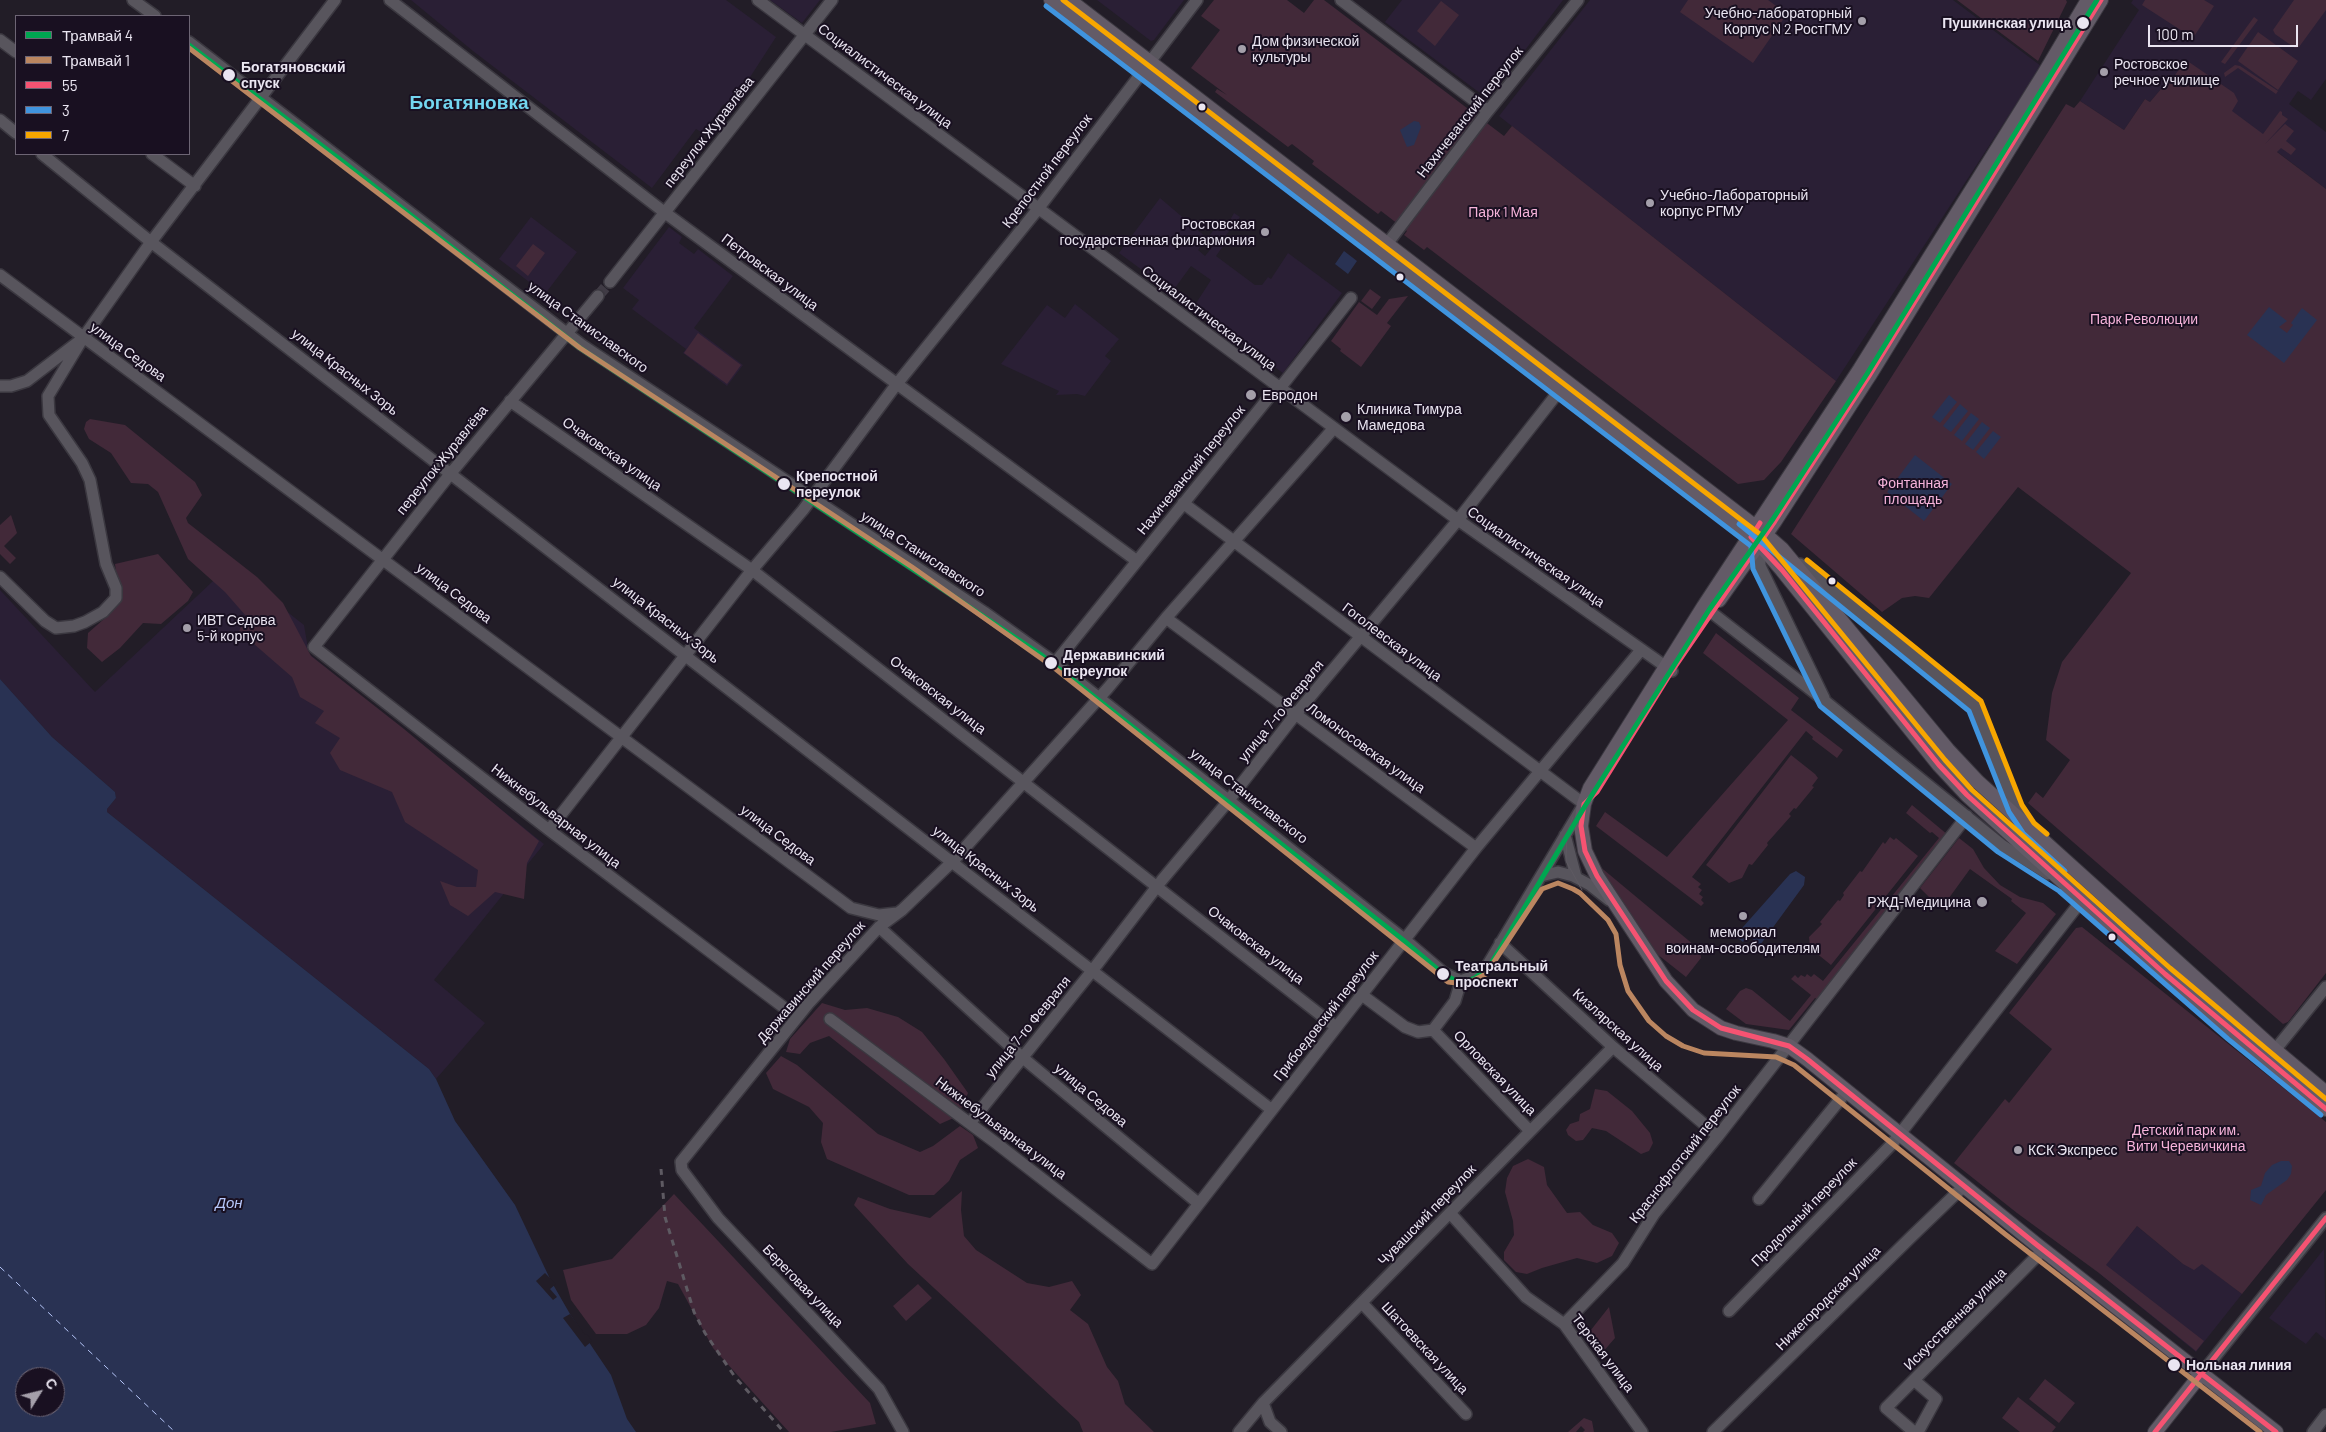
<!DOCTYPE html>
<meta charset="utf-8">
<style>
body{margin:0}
#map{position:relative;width:2326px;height:1432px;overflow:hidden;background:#221d27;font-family:Barlow,sans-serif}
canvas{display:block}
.legend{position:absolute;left:15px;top:15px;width:175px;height:140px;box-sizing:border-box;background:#191021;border:1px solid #6d6574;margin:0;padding:6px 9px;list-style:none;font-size:15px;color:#eae5f1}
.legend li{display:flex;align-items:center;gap:10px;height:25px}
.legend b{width:25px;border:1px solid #6d6574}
.north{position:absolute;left:15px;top:1367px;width:50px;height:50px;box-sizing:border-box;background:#191021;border:1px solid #6d6574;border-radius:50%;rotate:54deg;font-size:14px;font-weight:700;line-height:20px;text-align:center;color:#eae5f1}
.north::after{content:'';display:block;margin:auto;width:18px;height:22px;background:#a49faa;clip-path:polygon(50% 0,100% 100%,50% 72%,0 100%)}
.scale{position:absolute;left:2148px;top:25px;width:150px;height:22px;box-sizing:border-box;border:2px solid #eae5f1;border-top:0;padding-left:6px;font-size:15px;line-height:18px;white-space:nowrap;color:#eae5f1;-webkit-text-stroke:4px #191021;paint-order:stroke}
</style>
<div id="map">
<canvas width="2326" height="1432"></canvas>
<ul class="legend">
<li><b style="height:6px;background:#00a651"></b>Трамвай 4</li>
<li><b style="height:6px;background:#bb8660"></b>Трамвай 1</li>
<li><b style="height:6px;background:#f65372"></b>55</li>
<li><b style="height:6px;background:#4094de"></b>3</li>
<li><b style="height:6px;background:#f7a600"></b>7</li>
</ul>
<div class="north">С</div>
<div class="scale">100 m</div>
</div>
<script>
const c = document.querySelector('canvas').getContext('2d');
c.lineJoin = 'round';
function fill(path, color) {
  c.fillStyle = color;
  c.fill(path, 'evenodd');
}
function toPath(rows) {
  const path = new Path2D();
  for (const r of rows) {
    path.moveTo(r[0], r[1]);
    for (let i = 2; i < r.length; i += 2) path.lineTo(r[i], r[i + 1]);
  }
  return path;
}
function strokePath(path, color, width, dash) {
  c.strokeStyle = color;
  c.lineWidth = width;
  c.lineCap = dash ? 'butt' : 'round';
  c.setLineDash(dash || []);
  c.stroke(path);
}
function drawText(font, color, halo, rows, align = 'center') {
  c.font = font + ' Barlow,sans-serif';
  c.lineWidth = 4;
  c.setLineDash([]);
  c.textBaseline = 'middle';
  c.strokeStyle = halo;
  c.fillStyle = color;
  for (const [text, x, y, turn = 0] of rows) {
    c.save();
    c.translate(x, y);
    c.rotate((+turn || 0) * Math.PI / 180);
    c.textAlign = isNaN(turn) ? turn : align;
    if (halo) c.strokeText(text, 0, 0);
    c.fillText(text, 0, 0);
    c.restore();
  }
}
const built = toPath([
 [411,0,726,0,776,37,734,102,723,105,703,133,696,129,652,188,473,51],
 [770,0,820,0,802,23],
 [1097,0,1184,0,1154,40,1151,41],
 [1402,0,1563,0,1488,99,1385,22],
 [1590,0,1953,0,2041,66,1836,381,1499,116],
 [2133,0,2326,0,2326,79,2311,100,2298,91,2289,104,2326,132,2326,189,2175,74,2163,90,2161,89,2150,102,2145,99,2124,130,2080,101,2139,10,2131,3],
 [1160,198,1207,238,1198,250,1205,256,1217,241,1210,235,1217,225,1218,231,1224,231,1234,213,1240,217,1223,239,1226,242,1216,256,1255,285,1262,285,1268,277,1271,279,1288,253,1342,293,1283,373,1193,308,1211,280,1191,266,1172,292,1119,253],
 [531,217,577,252,545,294,499,259],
 [669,227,682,237,679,243,694,254,698,249,733,276,694,328,743,365,727,386,683,353,686,349,632,309,639,300,623,288],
 [1075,304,1119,339,1105,356,1111,361,1085,396,1077,394,1056,395,1059,391,1001,364,1047,305,1065,318],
 [229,566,304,625,309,654,544,844,434,980,485,1023,436,1079,429,1069,107,812,107,809,116,798,115,792,52,737,0,679,0,590,95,692],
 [2137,1226,2183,1264,2202,1263,2242,1294,2196,1352,2099,1273],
 [2324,1249,2326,1340,2316,1332,2306,1344,2269,1318]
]);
const green = toPath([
 [1214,0,1287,0,1304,13,1314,0,1324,0,1504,136,1512,126,1836,381,1781,462,1764,480,1738,484,1427,247,1424,250,1404,235,1407,231,1381,211,1378,214,1312,164,1314,161,1292,144,1288,147,1215,92,1217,89,1227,95,1191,68,1220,30,1201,16],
 [1688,0,1768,0,1787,14,1753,63,1680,12],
 [1957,0,2066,0,2067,2,2038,61],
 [2145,0,2204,0,2214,6,2193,38,2142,5],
 [2294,0,2326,0,2326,10,2299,47,2295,48,2275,34,2273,30],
 [1441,1,1459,15,1435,46,1417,31],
 [2254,17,2258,20,2225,64,2221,62],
 [2258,32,2298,61,2278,90,2238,61],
 [2186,60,2234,93,2238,101,2232,111,2263,134,2280,111,2282,112,2282,115,2288,119,2265,144,2285,124,2294,131,2286,141,2296,149,2291,155,2281,148,2277,152,2326,189,2326,973,2288,1022,2283,1024,2028,803,2036,792,2043,798,2070,760,2046,740,2052,693,2062,662,2131,573,2018,487,1929,598,1915,596,1902,598,1882,612,1791,534,2066,104,2074,108,2080,101,2124,130,2145,99,2150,102,2161,89,2164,90],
 [2235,65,2240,66,2278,91,2276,94,2238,68,2225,77,2224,73],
 [533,244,545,253,528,276,516,266],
 [1370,289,1381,297,1372,309,1361,301],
 [1408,296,1387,323,1391,326,1361,367,1340,351,1341,349,1331,341,1359,302,1377,315,1389,299],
 [698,333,741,365,727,384,684,353],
 [90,419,125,425,195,482,202,495,186,518,188,523,257,577,283,603,311,656,404,729,539,841,527,863,524,899,495,892,468,916,450,905,440,881,457,887,476,887,478,870,405,822,392,792,340,770,330,753,340,738,315,723,324,711,300,697,292,677,239,631,246,616,225,592,188,559,158,492,148,484,131,483,111,453,89,439,84,429,86,422],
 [11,515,17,533,4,546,16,558,10,564,0,554,0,525],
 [158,554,193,592,188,601,161,624,143,623,120,648,102,662,87,648,88,633,112,612,120,600,115,564],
 [1716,633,1799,698,1791,710,1843,750,1837,758,1812,739,1813,737,1806,731,1692,877,1701,884,1698,887,1702,890,1699,894,1703,897,1701,900,1704,903,1701,906,1596,826,1605,812,1667,857,1788,720,1703,653],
 [1791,755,1815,774,1818,778,1812,786,1814,787,1796,809,1794,808,1789,814,1791,816,1767,843,1768,845,1752,865,1749,864,1742,878,1729,883,1706,865],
 [1912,805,1948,835,1818,1000,1815,998,1789,1030,1746,1024,1726,1009,1740,991,1746,988,1752,990,1790,1021,1811,995,1791,979,1795,975,1798,978,1801,975,1805,977,1807,974,1811,977,1814,974,1823,981,1939,838,1932,832,1930,833,1906,813],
 [1890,837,1894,840,1896,838,1918,856,1831,965,1810,948,1809,937,1822,924,1820,922,1838,900,1840,901,1844,895,1843,893,1860,871,1862,872,1883,842,1885,844],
 [1959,838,1973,849,1984,868,2000,885,2020,897,2043,903,2056,914,2017,964,1995,951,2026,913,2011,901,2012,899,1970,869,1941,909,1920,888],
 [1598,865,1700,950,1701,958,1686,977,1657,954],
 [2082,927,2326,1122,2326,1190,2242,1294,2202,1264,2194,1270,2183,1264,2137,1226,2106,1265,2204,1341,2196,1351,2099,1273,2017,1213,1954,1163,2005,1099,2009,1103,2052,1049,2009,1013,2076,928],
 [822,1003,845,1010,867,1008,898,1017,922,1032,944,1059,968,1093,958,1116,940,1124,829,1036,810,1043,800,1054,786,1052,790,1039],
 [781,1056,797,1065,878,1134,920,1152,933,1146,960,1126,973,1135,978,1148,960,1160,949,1181,934,1195,909,1195,827,1159,821,1142,823,1123,809,1107,773,1089,766,1073],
 [1595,1089,1607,1091,1632,1111,1650,1133,1653,1143,1649,1151,1641,1154,1606,1131,1592,1128,1583,1140,1576,1141,1568,1135,1566,1130,1570,1124,1579,1121,1580,1114,1590,1109],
 [1528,1159,1544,1167,1547,1185,1567,1213,1580,1212,1593,1225,1612,1233,1619,1243,1612,1256,1597,1263,1577,1258,1542,1268,1527,1274,1516,1272,1504,1260,1504,1252,1514,1235,1513,1221,1505,1192,1507,1178,1513,1166],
 [962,1191,961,1210,964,1236,976,1250,1027,1283,1049,1287,1072,1281,1081,1295,1070,1310,1088,1324,1107,1367,1118,1381,1125,1404,1154,1432,1083,1432,1079,1422,908,1264,854,1205,858,1197,890,1209,930,1218],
 [674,1194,870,1403,876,1424,831,1432,789,1432,713,1348,678,1284,667,1281,659,1308,646,1325,627,1334,596,1334,571,1300,563,1270,612,1259],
 [918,1284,932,1298,906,1321,893,1306],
 [1609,1307,1615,1338,1602,1353,1587,1335],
 [2045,1379,2075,1403,2059,1423,2029,1399],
 [2018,1397,2056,1427,2052,1432,2020,1432,2002,1418],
 [1584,1418,1592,1421,1594,1432,1583,1432,1585,1430,1581,1426,1576,1432,1568,1432]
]);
const water = toPath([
 [1414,121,1419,122,1421,127,1414,145,1407,147,1400,130],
 [1344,251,1357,261,1348,274,1335,264],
 [2269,307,2287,321,2279,327,2287,333,2293,325,2291,323,2302,308,2317,320,2284,363,2247,335],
 [1949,395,1957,402,1940,423,1932,417],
 [1960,404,1968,411,1951,432,1943,426],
 [1971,413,1979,419,1962,441,1954,435],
 [1982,422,1990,428,1973,450,1965,444],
 [1993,431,2001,437,1984,459,1976,452],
 [1915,455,1952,484,1924,521,1887,492],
 [0,679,52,737,115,792,116,798,107,809,107,812,429,1069,436,1079,455,1121,515,1205,551,1281,570,1314,611,1375,627,1419,636,1432,0,1432],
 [25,1377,55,1377,55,1407,25,1407],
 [1796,871,1805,877,1804,885,1755,952,1749,947,1754,940,1748,935,1743,942,1735,936,1790,874],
 [2281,1161,2289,1161,2292,1166,2291,1174,2287,1180,2266,1195,2261,1205,2250,1200,2251,1190,2261,1186,2265,1173,2272,1165]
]);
const pier = toPath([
 [545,1273,556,1284,550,1289,557,1297,553,1300,536,1281],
 [570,1314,585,1335,587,1334,592,1341,585,1347,563,1318]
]);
const ferry = toPath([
 [0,1267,175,1432]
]);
const minorTunnel = toPath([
 [598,296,610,282]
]);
const minor = toPath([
 [133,0,155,16],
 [390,0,664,212,1137,561],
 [758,0,1458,520,1672,671],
 [1341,0,1488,111],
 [0,40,16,52],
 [189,42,582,345,984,612,1055,663,1404,939,1444,973,1461,981],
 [0,120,16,133],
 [42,154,151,242,1272,1110],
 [152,154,195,186],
 [1387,244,1488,111,1578,0],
 [0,275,851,908,879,915,897,913],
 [610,282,832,0],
 [598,296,451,473,314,647,549,830,782,1006],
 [0,386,11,386,27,381,78,342],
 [510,401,752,570,1336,1027],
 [1183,503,1584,804,1487,966,1474,976,1461,981],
 [1760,544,1760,566,1824,698],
 [1800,564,1975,706,2015,808,2022,818],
 [0,577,45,621,56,628,74,626,85,622,103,612,116,598,116,588,106,564,90,480,82,463,49,415,48,396,83,338,151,242,335,0],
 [1711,612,1825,701,2003,846,2048,874],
 [1166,618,1476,848],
 [1055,663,1270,396,1280,388,1351,298],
 [549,830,752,570,803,510,896,385,1038,209,1197,0],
 [1565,835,1576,877],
 [1541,876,1558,872,1573,876,1590,885,1609,900],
 [879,927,1023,1058,1198,1203],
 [1500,943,1613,1047,1718,1136],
 [1362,995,1405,1027,1418,1032,1433,1030,1530,1131],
 [830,1019,996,1143,1152,1264,1476,848,1641,650],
 [1433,1030,1455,1001,1461,981],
 [2275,1050,2326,987],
 [970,1123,1092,971,1162,880,1225,805,1295,715,1458,520,1560,390],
 [1759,1199,1847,1091],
 [1450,1213,1526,1297,1564,1324,1642,1432],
 [1362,1303,1466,1414],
 [1729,1311,1892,1144,2082,900],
 [1564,1324,1623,1263,1654,1214,1718,1136,1967,816],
 [2202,1373,2326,1218],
 [1915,1381,1936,1399,1918,1432],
 [1263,1403,1270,1422,1281,1432],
 [903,1432,879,1389,718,1218,682,1170,681,1162,808,1004,879,927,902,910,953,861,1108,688,1166,618,1334,428],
 [1239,1432,1263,1403,1613,1047],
 [1713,1432,1910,1238,1964,1186],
 [1914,1432,1886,1408,2043,1250],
 [2313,1432,2326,1415]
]);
const major = toPath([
 [1051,0,1756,540,1782,570,1939,765,1967,795,2165,974,2326,1109],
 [1069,0,1766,535,1782,549,1948,750,1978,782,2275,1050,2326,1093],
 [2088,0,2044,74,1860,369,1704,606,1590,788,1584,804,1581,826,1585,851,1597,876,1666,981,1693,1010,1721,1028,1736,1033,1773,1041,1789,1046,1807,1059,2037,1245,2276,1432],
 [1719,600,1775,521,1869,376,2101,0],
 [2155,1432,2202,1373]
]);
const tram = toPath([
 [1573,817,1567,833,1566,861,1582,890]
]);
const rail = toPath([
 [661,1169,665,1217,694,1312,705,1333,735,1377,784,1432]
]);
const bus1 = toPath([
 [2101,0,1869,376,1775,521,1672,671,1597,792,1584,804,1581,826,1585,851,1597,876,1666,981,1693,1010,1721,1028,1789,1046,1807,1059,2037,1245,2276,1432],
 [1760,523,1751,537,1782,570,1939,765,1967,795,2165,974,2326,1109],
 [2155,1432,2326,1218]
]);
const bus2 = toPath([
 [1046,6,1751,546,1753,569,1820,706,1998,852,2059,891,2228,1039,2321,1115],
 [1739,524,1969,711,2009,812,2023,833,2065,871]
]);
const bus3 = toPath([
 [1063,0,1761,535,1945,760,1972,790,2170,968,2326,1099],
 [1807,560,1981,701,2022,805,2034,823,2047,834]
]);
const tram1 = toPath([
 [189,45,342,161,580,348,1040,654,1403,940,1443,974,1460,983,1475,978,1489,967,1585,806,1709,610,1773,519,1867,374,2097,0]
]);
const tram2 = toPath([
 [189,48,580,348,912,567,1052,666,1448,982,1466,984,1486,974,1542,889,1558,883,1573,889,1580,893,1608,920,1616,934,1620,965,1628,991,1649,1021,1666,1036,1683,1046,1704,1053,1776,1057,1794,1065,2005,1234,2260,1432]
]);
const markers = [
 [1862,21,5,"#a49faa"],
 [2083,23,7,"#eae5f1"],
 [1242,49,5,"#a49faa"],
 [2104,72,5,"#a49faa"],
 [229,75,7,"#eae5f1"],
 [1202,107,4.5,"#eae5f1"],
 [1650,203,5,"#a49faa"],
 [1265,232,5,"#a49faa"],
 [1400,277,4.5,"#eae5f1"],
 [1251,395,6,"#a49faa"],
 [1346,417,6,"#a49faa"],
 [784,484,7,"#eae5f1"],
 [1832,581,4.5,"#eae5f1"],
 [187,628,5,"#a49faa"],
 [1051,663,7,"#eae5f1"],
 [1982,902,6,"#a49faa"],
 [1743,916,5,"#a49faa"],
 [2112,937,4.5,"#eae5f1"],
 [1443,974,7,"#eae5f1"],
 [2018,1150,5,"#a49faa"],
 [2174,1365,7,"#eae5f1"]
];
const poiNames = [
 ["Учебно-лабораторный",1852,13,"right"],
 ["Корпус N 2 РостГМУ",1852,29,"right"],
 ["Дом физической",1252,41],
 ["культуры",1252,57],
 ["Ростовское",2114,64],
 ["речное училище",2114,80],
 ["Учебно-Лабораторный",1660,195],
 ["корпус РГМУ",1660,211],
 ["Ростовская",1255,224,"right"],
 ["государственная филармония",1255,240,"right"],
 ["Евродон",1262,395],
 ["Клиника Тимура",1357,409],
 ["Мамедова",1357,425],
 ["ИВТ Седова",197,620],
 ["5-й корпус",197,636],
 ["РЖД-Медицина",1971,902,"right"],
 ["мемориал",1743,932,"center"],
 ["воинам-освободителям",1743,948,"center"],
 ["КСК Экспресс",2028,1150]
];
const stopNames = [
 ["Пушкинская улица",2071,23,"right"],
 ["Богатяновский",241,67],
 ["спуск",241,83],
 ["Крепостной",796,476],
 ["переулок",796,492],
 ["Державинский",1063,655],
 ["переулок",1063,671],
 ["Театральный",1455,966],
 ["проспект",1455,982],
 ["Нольная линия",2186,1365]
];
const streetNames = [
 ["Социалистическая улица",885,76,37],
 ["Нахичеванский переулок",1470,112,-52],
 ["переулок Журавлёва",709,132,-52],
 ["Крепостной переулок",1047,171,-53],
 ["Петровская улица",770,272,37],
 ["Социалистическая улица",1209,318,37],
 ["улица Станиславского",588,327,36],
 ["улица Седова",128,352,36],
 ["улица Красных Зорь",345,372,38],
 ["Очаковская улица",612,454,35],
 ["переулок Журавлёва",442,460,-51],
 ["Нахичеванский переулок",1191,470,-51],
 ["улица Станиславского",923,554,33],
 ["Социалистическая улица",1536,557,35],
 ["улица Седова",454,593,37],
 ["улица Красных Зорь",666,620,38],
 ["Гоголевская улица",1392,642,37],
 ["Очаковская улица",938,695,38],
 ["улица 7-го Февраля",1281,711,-51],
 ["Ломоносовская улица",1366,748,36],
 ["улица Станиславского",1249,796,38],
 ["Нижнебульварная улица",556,816,38],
 ["улица Седова",778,835,37],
 ["улица Красных Зорь",986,869,38],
 ["Очаковская улица",1256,945,38],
 ["Державинский переулок",811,982,-49],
 ["Грибоедовский переулок",1326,1016,-52],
 ["улица 7-го Февраля",1028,1027,-51],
 ["Кизлярская улица",1618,1030,42],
 ["Орловская улица",1495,1073,46],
 ["улица Седова",1091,1095,40],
 ["Нижнебульварная улица",1001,1128,37],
 ["Краснофлотский переулок",1685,1154,-52],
 ["Продольный переулок",1804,1212,-46],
 ["Чувашский переулок",1427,1215,-46],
 ["Береговая улица",803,1286,46],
 ["Нижегородская улица",1828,1298,-45],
 ["Искусственная улица",1955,1319,-45],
 ["Шатоевская улица",1425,1348,47],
 ["Терская улица",1603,1353,53]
];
const parkNames = [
 ["Парк 1 Мая",1503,212],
 ["Парк Революции",2144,319],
 ["Фонтанная",1913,483],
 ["площадь",1913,499],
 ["Детский парк им.",2186,1130],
 ["Вити Черевичкина",2186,1146]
];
const waterNames = [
 ["Дон",229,1203]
];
const districtNames = [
 ["Богатяновка",469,103]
];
fill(built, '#2a1f35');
fill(green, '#422939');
fill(water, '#293253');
fill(pier, '#221d27');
strokePath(ferry, '#b6c6f9', 1, [6, 5]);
strokePath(minorTunnel, '#403b45', 11, [11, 5.5]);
strokePath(minor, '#3b3840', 14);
strokePath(major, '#3b3840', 16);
strokePath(minor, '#58555d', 11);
strokePath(major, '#635b67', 14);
strokePath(tram, '#5e5a62', 1);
strokePath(rail, '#5e5a62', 3, [6, 6]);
strokePath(bus1, '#f65372', 5);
strokePath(bus2, '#4094de', 5);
strokePath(bus3, '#f7a600', 5);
strokePath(tram1, '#00a651', 5);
strokePath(tram2, '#bb8660', 5);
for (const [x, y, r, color] of markers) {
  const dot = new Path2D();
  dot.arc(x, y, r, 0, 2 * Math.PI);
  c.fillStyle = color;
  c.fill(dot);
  strokePath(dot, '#191021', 2);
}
drawText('14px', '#eae5f1', '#191021', poiNames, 'left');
drawText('bold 14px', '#eae5f1', '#191021', stopNames, 'left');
drawText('14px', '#eae5f1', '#191021', streetNames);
drawText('14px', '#f6b3da', '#191021', parkNames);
drawText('italic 15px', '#b6c6f9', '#191021', waterNames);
drawText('bold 19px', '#73d6f0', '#191021', districtNames);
</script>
